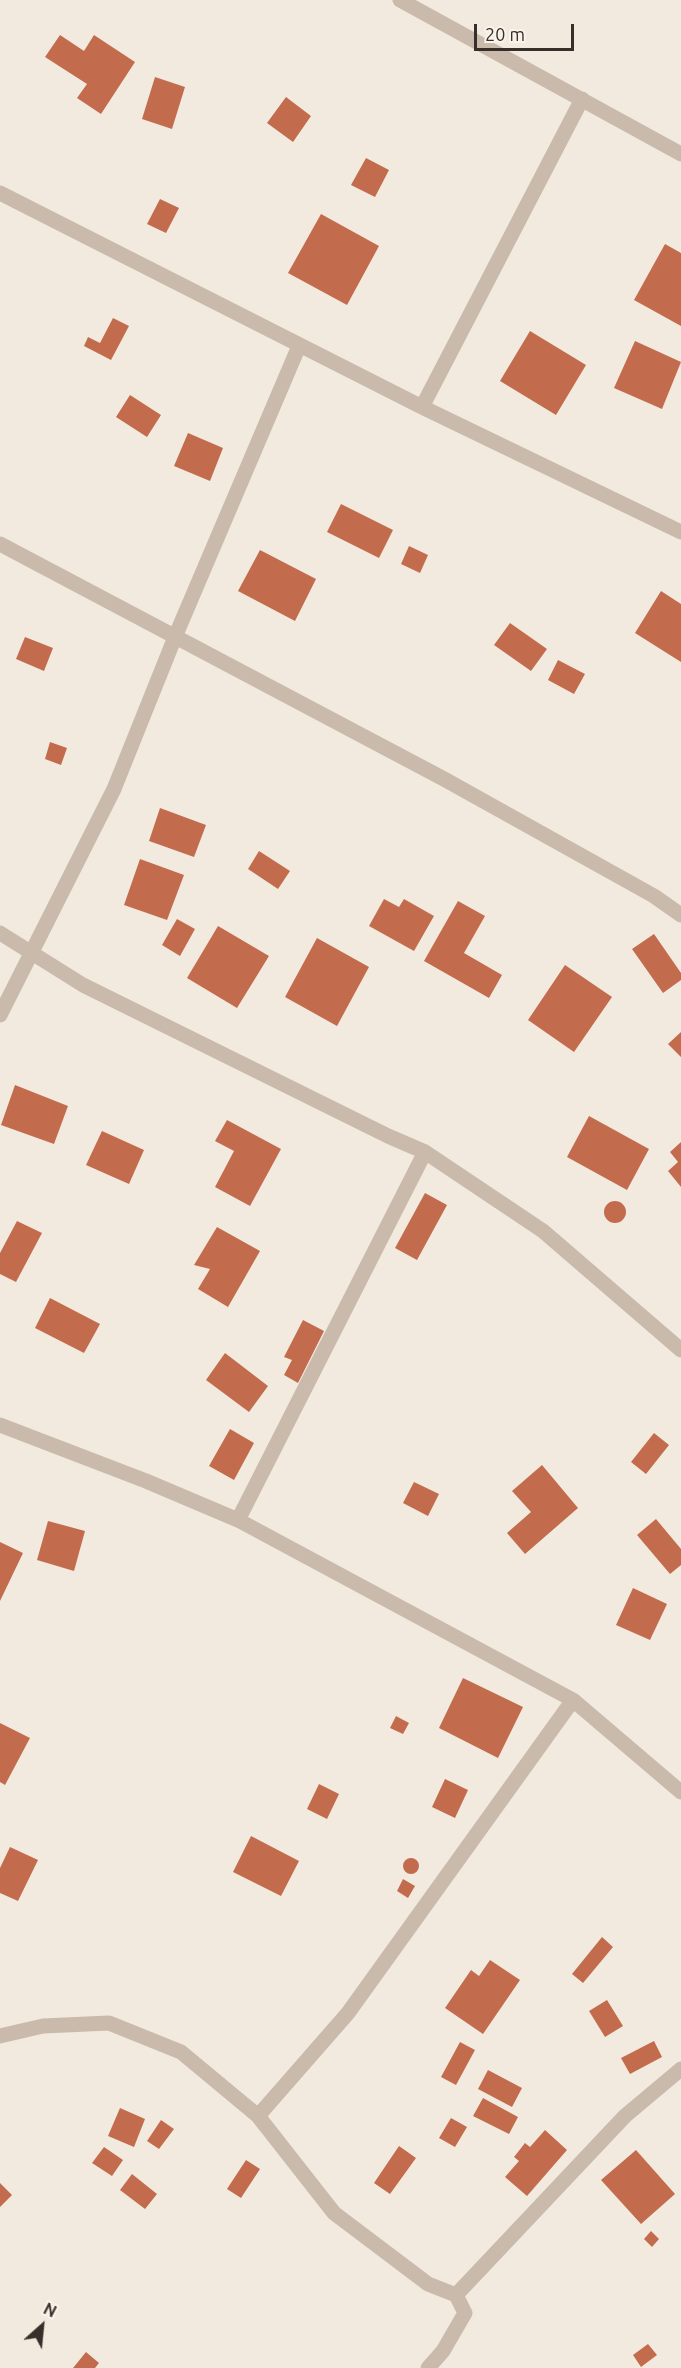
<!DOCTYPE html>
<style>
body{margin:0}
#map{position:relative;width:681px;height:2368px;overflow:hidden;background:#f2eadf;font-family:Ubuntu,sans-serif}
canvas{display:block}
.north{position:absolute;left:12px;top:2296px;width:60px;height:60px;-webkit-text-stroke:4px #faf4ec;paint-order:stroke;rotate:27deg;font-size:16px;font-weight:700;line-height:24px;text-align:center;color:#382f2a}
.north::after{content:'';display:block;margin:auto;width:21px;height:27px;background:#382f2a;clip-path:polygon(50% 0,100% 100%,50% 72%,0 100%)}
.scale{position:absolute;left:474px;top:24px;width:100px;height:27px;box-sizing:border-box;border:3px solid #382f2a;border-top:0;padding-left:8px;font-size:18px;line-height:21px;white-space:nowrap;color:#382f2a;-webkit-text-stroke:4px #faf4ec;paint-order:stroke}
</style>
<div id="map">
<canvas width="681" height="2368"></canvas>
<div class="north">N</div>
<div class="scale">20 m</div>
</div>
<script>
const c = document.querySelector('canvas').getContext('2d');
c.lineJoin = 'round';
function fill(path, color) {
  c.fillStyle = color;
  c.fill(path, 'evenodd');
}
function toPath(rows) {
  const path = new Path2D();
  for (const r of rows) {
    if (r.length === 3) {
      path.moveTo(r[0] + r[2], r[1]);
      path.arc(r[0], r[1], r[2], 0, 2 * Math.PI);
      continue;
    }
    path.moveTo(r[0], r[1]);
    for (let i = 2; i < r.length; i += 2) path.lineTo(r[i], r[i + 1]);
  }
  return path;
}
function strokePath(path, color, width, dash) {
  c.strokeStyle = color;
  c.lineWidth = width;
  c.lineCap = dash ? 'butt' : 'round';
  c.setLineDash(dash || []);
  c.stroke(path);
}
const building = toPath([
 [60,35,84,51,94,35,135,62,101,114,77,98,87,84,45,57],
 [155,77,185,87,172,129,142,119],
 [286,97,311,116,293,142,267,123],
 [366,158,389,170,375,197,351,185],
 [160,199,179,208,166,233,147,224],
 [321,214,379,246,347,305,288,273],
 [665,244,681,253,681,326,634,300],
 [113,318,129,326,111,360,84,346,88,337,100,343],
 [530,331,586,365,556,415,500,381],
 [635,341,681,362,662,409,614,388],
 [130,395,161,415,147,437,116,417],
 [188,433,223,448,210,481,174,466],
 [341,504,393,530,379,558,327,532],
 [409,546,428,555,420,573,401,564],
 [260,550,316,579,295,621,238,591],
 [661,591,681,604,681,662,635,633],
 [510,623,547,649,531,671,494,645],
 [25,637,53,648,44,671,16,659],
 [558,660,585,674,574,694,548,680],
 [50,742,67,748,61,765,45,759],
 [160,808,206,825,194,857,149,841],
 [259,851,290,871,278,889,248,869],
 [140,859,184,875,167,920,124,905],
 [384,899,399,907,404,899,434,916,414,951,369,926],
 [458,901,485,916,464,953,502,975,489,998,424,961],
 [177,919,195,929,180,956,162,945],
 [218,926,269,956,237,1008,187,978],
 [654,934,681,973,681,980,663,993,632,949],
 [317,938,369,967,337,1026,285,997],
 [565,965,612,997,574,1052,528,1020],
 [681,1032,681,1057,668,1044],
 [15,1085,68,1106,54,1144,1,1125],
 [589,1116,649,1149,627,1190,567,1157],
 [227,1120,281,1149,250,1206,215,1187,234,1151,215,1141],
 [102,1131,144,1150,129,1184,86,1165],
 [681,1142,681,1187,668,1171,678,1162,670,1152],
 [425,1193,447,1205,417,1260,395,1248],
 [615,1212,11],
 [17,1221,42,1233,16,1282,0,1274,0,1253],
 [217,1227,260,1251,228,1307,198,1289,210,1269,194,1265],
 [50,1298,100,1324,84,1353,35,1328],
 [303,1320,324,1331,298,1383,284,1375,292,1360,284,1357],
 [225,1353,268,1386,249,1412,206,1380],
 [230,1429,254,1443,234,1480,209,1466],
 [654,1433,669,1445,646,1474,631,1462],
 [542,1465,578,1508,525,1554,507,1533,531,1512,512,1491],
 [414,1482,439,1494,428,1516,403,1503],
 [656,1519,681,1549,681,1565,670,1574,637,1535],
 [48,1521,85,1531,74,1571,37,1560],
 [0,1542,23,1553,0,1601],
 [633,1588,667,1604,650,1640,616,1625],
 [463,1678,523,1707,498,1758,439,1728],
 [396,1716,409,1723,403,1734,390,1728],
 [0,1723,30,1738,5,1785,0,1782],
 [445,1779,468,1790,455,1818,432,1807],
 [319,1784,339,1794,327,1819,307,1809],
 [251,1836,299,1861,281,1896,233,1872],
 [10,1847,38,1860,18,1901,0,1893,0,1868],
 [411,1866,8],
 [403,1879,415,1886,408,1898,397,1891],
 [602,1937,613,1947,583,1983,572,1974],
 [490,1960,520,1980,483,2034,445,2008,471,1970,479,1976],
 [607,2000,623,2026,605,2037,589,2011],
 [654,2041,662,2057,630,2074,621,2058],
 [460,2042,475,2050,456,2085,441,2077],
 [488,2070,522,2088,512,2107,478,2089],
 [483,2098,518,2117,509,2134,473,2116],
 [120,2108,145,2119,134,2147,108,2136],
 [451,2118,467,2127,455,2147,439,2138],
 [161,2120,174,2129,159,2149,147,2141],
 [545,2130,567,2150,527,2196,505,2177,519,2161,514,2157,525,2143,530,2147],
 [399,2146,416,2158,390,2194,374,2183],
 [104,2147,123,2160,112,2176,92,2163],
 [636,2150,675,2194,641,2224,601,2180],
 [246,2160,260,2169,241,2198,227,2189],
 [132,2174,157,2194,145,2209,120,2190],
 [0,2183,12,2195,0,2207],
 [651,2231,659,2239,652,2247,644,2239],
 [648,2344,657,2355,641,2367,633,2355],
 [86,2352,99,2363,95,2368,73,2368]
]);
const minor = toPath([
 [400,0,681,154],
 [0,193,422,407,681,532],
 [422,407,582,99],
 [0,544,444,779,654,896,681,915],
 [0,933,83,985,388,1136,425,1152,543,1231,681,1350],
 [0,1015,114,789,175,637,299,346],
 [0,1425,146,1481,238,1520,573,1700,681,1792],
 [238,1520,425,1152],
 [0,2036,43,2026,109,2023,181,2052,258,2116,348,2013,573,1700],
 [258,2116,334,2213,428,2284,456,2295,465,2313,443,2351,428,2368],
 [456,2295,625,2116,681,2069]
]);
fill(building, '#c36c4d');
strokePath(minor, '#cabaab', 15);
</script>
